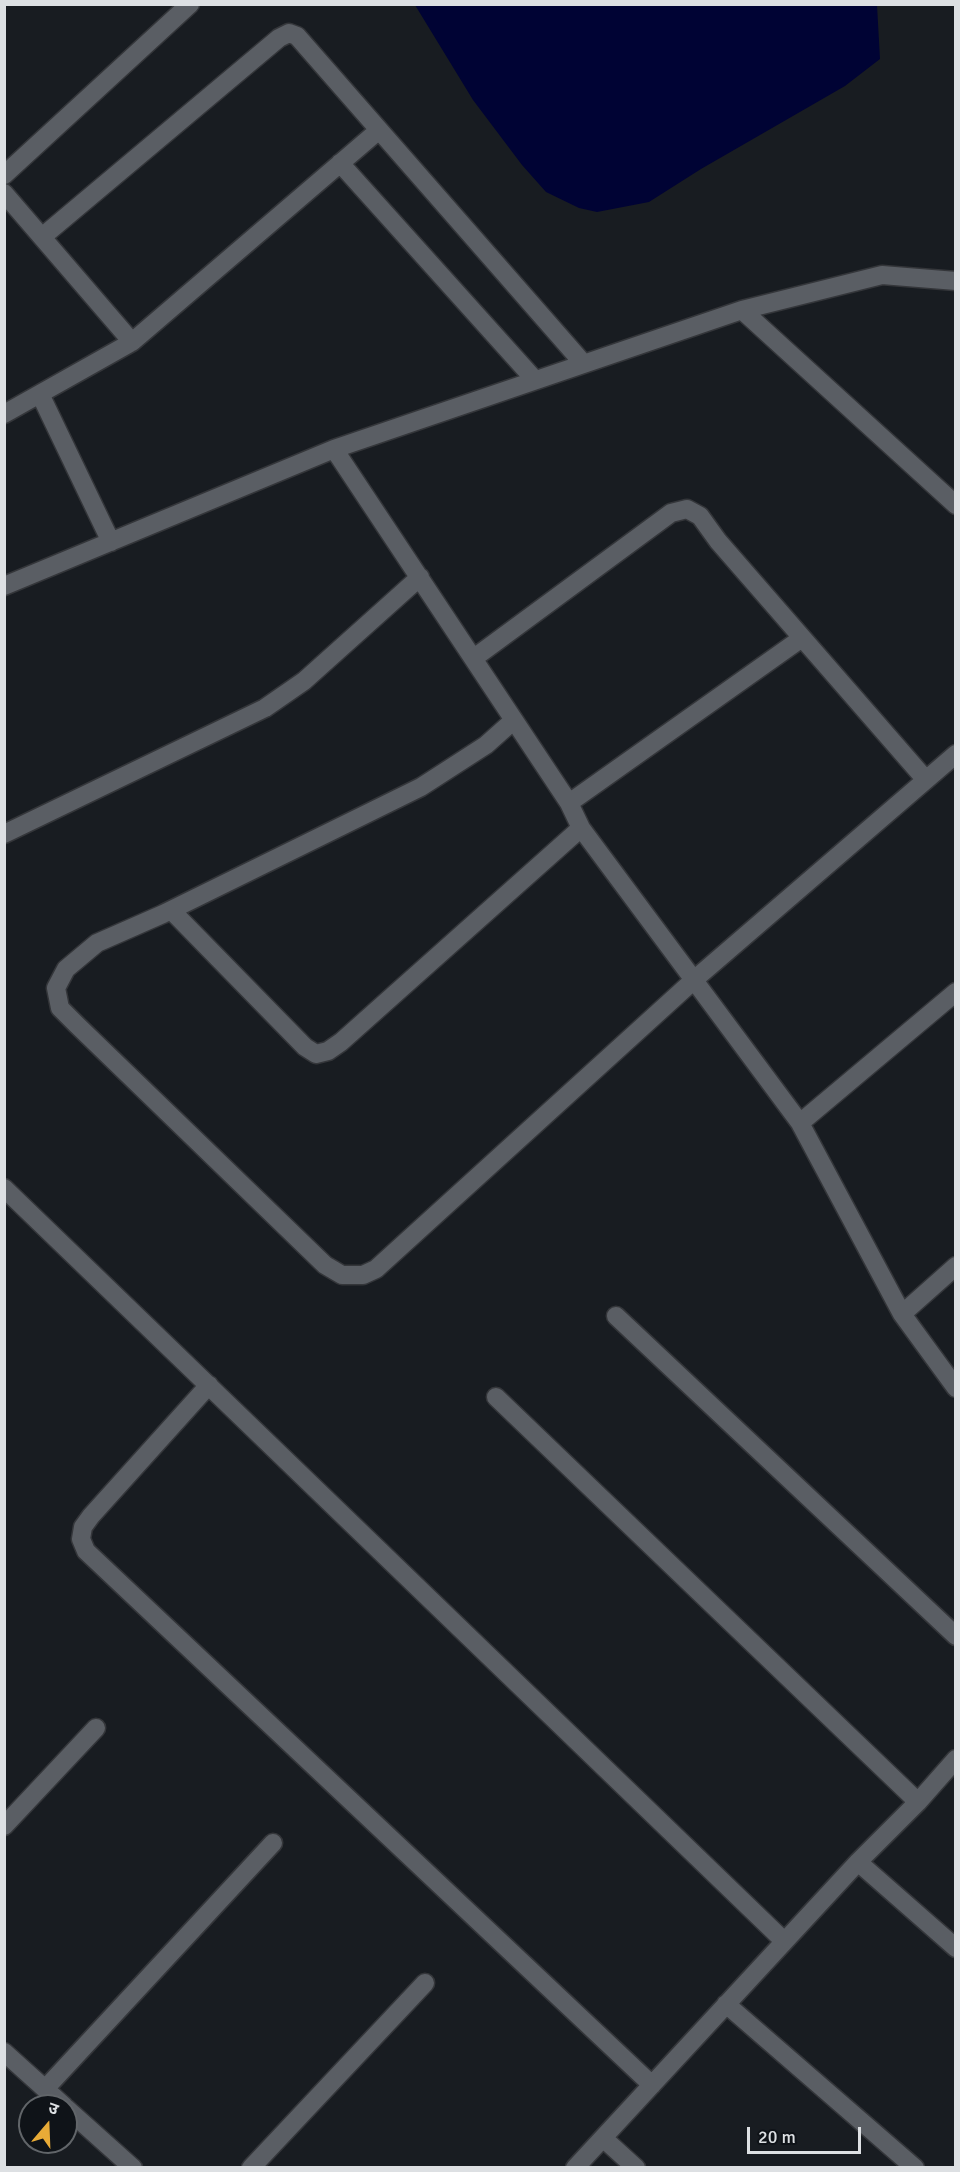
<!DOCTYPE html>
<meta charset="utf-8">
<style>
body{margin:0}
#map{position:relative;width:960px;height:2172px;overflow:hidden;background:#181c21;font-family:Signika,"Noto Sans Devanagari",sans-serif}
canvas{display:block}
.frame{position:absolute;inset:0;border:6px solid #dde0e3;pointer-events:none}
.north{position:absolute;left:18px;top:2094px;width:60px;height:60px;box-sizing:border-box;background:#0f1318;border:2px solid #616569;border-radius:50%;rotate:19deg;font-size:16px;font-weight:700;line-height:24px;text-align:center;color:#dde0e3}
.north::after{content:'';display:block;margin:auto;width:21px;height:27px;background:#e8ab37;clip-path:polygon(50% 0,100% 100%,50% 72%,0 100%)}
.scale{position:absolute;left:747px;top:2127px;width:114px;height:27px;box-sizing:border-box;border:3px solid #dde0e3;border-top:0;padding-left:8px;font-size:18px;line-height:21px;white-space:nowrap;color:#dde0e3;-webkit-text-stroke:4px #0f1318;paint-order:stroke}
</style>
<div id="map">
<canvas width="960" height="2172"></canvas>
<div class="frame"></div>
<div class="north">उ</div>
<div class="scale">20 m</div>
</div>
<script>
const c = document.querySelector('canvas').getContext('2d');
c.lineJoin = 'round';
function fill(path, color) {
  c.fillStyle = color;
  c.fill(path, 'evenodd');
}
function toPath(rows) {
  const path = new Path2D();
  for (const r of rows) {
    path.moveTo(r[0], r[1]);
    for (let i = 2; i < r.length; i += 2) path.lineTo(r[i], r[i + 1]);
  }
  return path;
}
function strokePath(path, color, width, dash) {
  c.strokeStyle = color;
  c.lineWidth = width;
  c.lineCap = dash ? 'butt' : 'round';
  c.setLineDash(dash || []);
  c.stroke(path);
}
const water = toPath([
 [415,5,877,5,880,59,845,86,701,169,649,202,597,212,579,208,546,192,522,165,473,100]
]);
const minor = toPath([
 [340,163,535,380],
 [4,175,190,4],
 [4,193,132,342],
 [42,237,279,38,289,33,297,36,583,363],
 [742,310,956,505],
 [40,394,111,542],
 [4,414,132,342,379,130],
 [334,449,569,803,581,828,800,1123,902,1314,956,1388],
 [4,586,334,449,742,310,882,275,956,281],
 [474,658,671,513,687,509,700,516,718,541,926,780],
 [514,720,486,745,421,787,163,914,97,943,66,969,56,988,60,1008,77,1025,325,1265,342,1275,363,1275,376,1269,695,979,956,754],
 [569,803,802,638],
 [4,834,265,708,304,681,420,577],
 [171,910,305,1047,316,1054,328,1051,341,1042,581,828],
 [800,1123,956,992],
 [4,1188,784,1941],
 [902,1314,956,1266],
 [616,1316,956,1636],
 [209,1385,91,1516,83,1527,81,1539,86,1551,652,2085],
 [496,1397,918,1802],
 [4,1826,96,1728],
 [858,1862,956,1948],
 [726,2004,915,2168],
 [4,2052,64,2106],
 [45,2089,273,1843],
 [66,2108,133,2168],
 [603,2138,636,2168],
 [251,2168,425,1983],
 [575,2168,858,1862,918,1802,956,1759]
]);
fill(water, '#000334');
strokePath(minor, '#34363a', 21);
strokePath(minor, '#5a5e64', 18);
</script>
